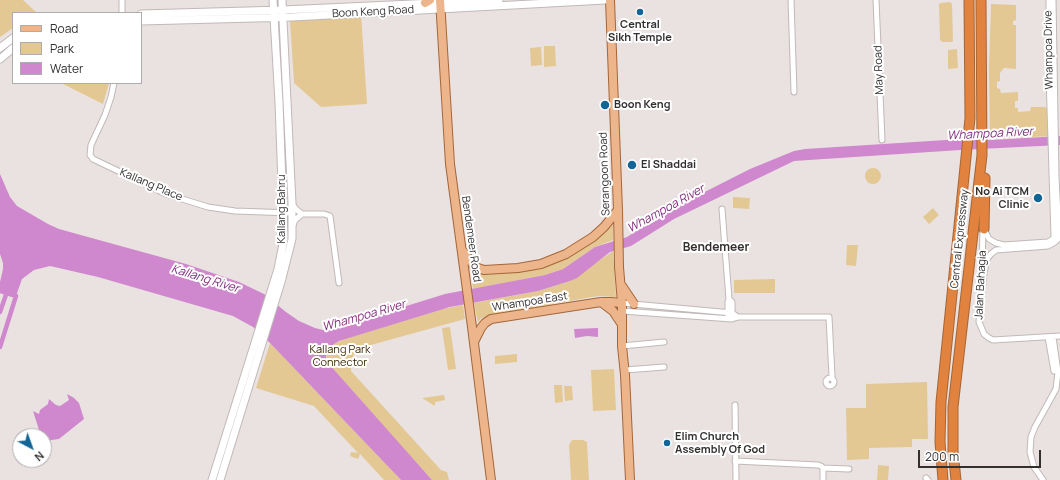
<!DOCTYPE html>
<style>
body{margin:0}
#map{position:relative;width:1060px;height:480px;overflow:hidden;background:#eae2e1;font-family:Manrope,sans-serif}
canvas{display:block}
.legend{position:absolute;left:12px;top:12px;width:130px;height:72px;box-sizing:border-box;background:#fff;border:1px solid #adacac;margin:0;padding:5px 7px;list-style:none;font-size:12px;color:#322f2f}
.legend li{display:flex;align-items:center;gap:8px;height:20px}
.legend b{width:20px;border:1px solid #adacac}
.north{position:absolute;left:12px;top:428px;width:40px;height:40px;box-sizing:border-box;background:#fff;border:1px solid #adacac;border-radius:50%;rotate:139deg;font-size:11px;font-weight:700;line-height:16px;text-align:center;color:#322f2f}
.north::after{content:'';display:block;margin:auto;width:14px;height:18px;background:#126697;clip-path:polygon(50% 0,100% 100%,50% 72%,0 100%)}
.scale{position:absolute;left:918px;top:450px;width:123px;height:18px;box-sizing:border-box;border:2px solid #322f2f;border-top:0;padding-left:5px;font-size:12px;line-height:14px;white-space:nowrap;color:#322f2f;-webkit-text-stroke:3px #fff;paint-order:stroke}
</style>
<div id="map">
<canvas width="1060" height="480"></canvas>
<ul class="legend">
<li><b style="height:5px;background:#edb58b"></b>Road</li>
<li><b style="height:11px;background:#e4c893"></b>Park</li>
<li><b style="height:11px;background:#cf88cd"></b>Water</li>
</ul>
<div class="north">N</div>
<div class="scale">200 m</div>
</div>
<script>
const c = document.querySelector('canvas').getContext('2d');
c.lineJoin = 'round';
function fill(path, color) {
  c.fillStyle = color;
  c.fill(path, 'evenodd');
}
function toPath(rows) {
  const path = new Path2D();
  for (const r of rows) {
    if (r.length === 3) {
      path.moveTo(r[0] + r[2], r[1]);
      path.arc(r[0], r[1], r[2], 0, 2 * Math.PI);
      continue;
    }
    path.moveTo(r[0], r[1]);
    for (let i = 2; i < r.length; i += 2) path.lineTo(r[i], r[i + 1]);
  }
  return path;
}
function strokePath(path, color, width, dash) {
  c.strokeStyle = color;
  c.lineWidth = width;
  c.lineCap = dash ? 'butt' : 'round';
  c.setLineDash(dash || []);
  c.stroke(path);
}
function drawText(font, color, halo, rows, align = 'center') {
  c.font = font + ' Manrope,sans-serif';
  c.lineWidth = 4;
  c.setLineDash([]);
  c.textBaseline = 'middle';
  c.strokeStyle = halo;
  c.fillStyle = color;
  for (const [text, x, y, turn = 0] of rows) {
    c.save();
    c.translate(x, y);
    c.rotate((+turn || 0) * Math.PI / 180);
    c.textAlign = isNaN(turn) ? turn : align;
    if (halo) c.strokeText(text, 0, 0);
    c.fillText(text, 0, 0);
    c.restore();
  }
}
const green = toPath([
 [0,0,23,0,37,13,13,13,13,28,0,37],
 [950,2,952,4,953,41,952,42,942,42,940,40,939,4,941,3],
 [991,4,1016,5,1016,20,1013,21,1013,25,1016,25,1016,69,1004,68,1000,73,1000,81,997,82,997,88,1000,89,1001,93,1018,92,1018,101,1015,101,1015,108,1018,108,1018,112,1030,111,1031,107,1045,107,1049,111,1051,136,990,139,989,68],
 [361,14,367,104,321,107,294,83,290,20],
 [544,46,555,46,556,66,544,67],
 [541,47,542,65,531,66,530,48],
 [957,49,958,68,948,69,948,50],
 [61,83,109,83,103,104],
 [873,176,8],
 [733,197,750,198,749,209,733,208],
 [933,208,939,215,929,224,923,217],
 [613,221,613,240,595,247,563,269,545,275,473,289,470,270,483,274,553,261],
 [847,245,858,245,856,266,846,265],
 [613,251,616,297,599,296,592,297,514,311,481,318,478,323,474,303,538,291,570,281],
 [775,279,775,293,734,293,734,280],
 [463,305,465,319,360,348,354,354,351,366,351,371,441,470,447,472,449,480,432,480,381,424,363,440,401,480,384,480,360,454,358,459,350,456,351,452,358,453,314,406,256,388,270,343,362,439,380,422,329,364,326,356,328,349,337,342,348,338,443,309],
 [450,327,456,369,448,370,442,328],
 [517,354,517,362,495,364,495,356],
 [614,369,616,410,593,411,591,370],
 [927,382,928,439,912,439,912,447,869,448,869,459,847,460,846,408,866,408,866,384],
 [554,385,562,385,563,402,555,403],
 [564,386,572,386,573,400,565,401],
 [444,395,445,400,435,402,435,406,422,398],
 [572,440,583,440,587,442,589,480,571,480,569,445],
 [878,465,889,466,888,480,877,480]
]);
const water = toPath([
 [1060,136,1060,145,960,150,794,161,674,219,631,246,610,252,577,278,570,281,538,291,450,307,339,341,331,346,326,354,326,358,329,364,432,480,401,480,270,343,253,327,233,316,98,277,50,266,34,270,22,279,16,296,0,291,0,282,3,269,3,263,0,254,0,174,10,197,17,206,48,224,59,229,186,264,239,282,264,294,286,312,299,321,315,328,323,330,329,330,445,294,545,275,563,269,595,247,627,237,673,208,750,169,794,151,805,149,946,140,991,140],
 [598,328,598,337,587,336,575,338,574,329],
 [67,394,74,398,79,403,84,419,59,439,45,441,44,436,42,436,39,430,33,411,39,414,40,410,48,404,49,399,56,405,60,406,69,400]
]);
const canal = toPath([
 [0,291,16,296,0,347],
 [0,312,8,289]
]);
const minor = toPath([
 [791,0,794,92],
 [876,0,882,140],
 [122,13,122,0],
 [114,83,111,97,105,115,91,145,90,155,93,159,166,194,208,207,235,211,292,213],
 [292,204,297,210,302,214],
 [722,209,729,299,732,302,732,316],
 [293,225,295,220,302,214,324,214,330,216,339,283],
 [984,229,989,239,996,243,1004,245,1048,242,1053,239,1054,237,1049,76,1049,0],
 [983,230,982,265,984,273,979,322,984,334,989,338,993,340,1060,336],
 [984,273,987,259,991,254,996,250,1048,246,1055,242,1059,238,1056,176,1053,0],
 [622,303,732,313,738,317],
 [622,311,732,319,738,317,829,317,832,376,831,378],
 [728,315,728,302,729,299],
 [1048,337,1054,371],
 [622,346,664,342],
 [625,370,664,367],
 [830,382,4],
 [735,405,736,480],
 [735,461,818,465,821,466,823,468,823,480],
 [823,468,849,469],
 [926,478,928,480],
 [1043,480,1034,467,1030,452,1031,437,1035,427,1056,389,1058,372,1053,337]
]);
const secondary = toPath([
 [141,14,283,10,499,0],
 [141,21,292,17,605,0],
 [0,48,13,38],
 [0,59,13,48],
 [212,480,278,269,284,239,279,102,273,0],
 [220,480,281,282,292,239,292,203,282,0]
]);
const primary = toPath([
 [440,0,450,164,472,327,491,480],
 [610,0,618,210,619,267,622,303,622,346,625,375,630,480],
 [425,3,430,0],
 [462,250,475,267,484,270,518,268,541,264,566,254,593,237,604,227,618,210],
 [622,286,634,304],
 [601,302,613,311,621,323],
 [474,342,481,328,485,323,491,319,601,302,611,302,622,303]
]);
const motorway = toPath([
 [984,229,985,178],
 [943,480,940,442,941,402,970,118,969,0],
 [956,480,953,451,953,407,982,155,981,0]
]);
const markers = [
 [640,12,4,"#126697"],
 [605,105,5,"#126697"],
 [632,165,5,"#126697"],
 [1038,198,5,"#126697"],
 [667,443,4,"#126697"]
];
const streetNames = [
 ["Boon Keng Road",373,12,-3],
 ["Whampoa Drive",1049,50,-91],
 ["May Road",879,70,-92],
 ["Serangoon Road",605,174,-92],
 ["Kallang Place",151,185,23],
 ["Kallang Bahru",282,209,-90],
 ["Bendemeer Road",471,239,82],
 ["Central Expressway",960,239,-84],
 ["Jalan Bahagia",981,285,-87],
 ["Whampoa East",530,302,-9]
];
const poiNames = [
 ["Central",640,25,"center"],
 ["Sikh Temple",640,38,"center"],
 ["Boon Keng",614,105],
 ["El Shaddai",641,165],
 ["No Ai TCM",1029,192,"right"],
 ["Clinic",1029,205,"right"],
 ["Elim Church",675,437],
 ["Assembly Of God",675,450]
];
const parkNames = [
 ["Kallang Park",340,350],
 ["Connector",340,363]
];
const waterNames = [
 ["Whampoa River",990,134,-3],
 ["Whampoa River",666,209,-29],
 ["Kallang River",205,279,17],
 ["Whampoa River",364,316,-16]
];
const neighbourhoodNames = [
 ["Bendemeer",716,248]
];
fill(green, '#e4c893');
fill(water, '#cf88cd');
strokePath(canal, '#cf88cd', 4.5);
strokePath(minor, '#c0b9b8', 7);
strokePath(secondary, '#c0b9b8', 9);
strokePath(primary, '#a46639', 10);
strokePath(motorway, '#a46639', 11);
strokePath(minor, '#fff', 5);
strokePath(secondary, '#fff', 7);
strokePath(primary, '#edb58b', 8);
strokePath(motorway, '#e1833e', 9);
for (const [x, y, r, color] of markers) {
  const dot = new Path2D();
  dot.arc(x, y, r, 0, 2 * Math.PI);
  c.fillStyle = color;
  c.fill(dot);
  strokePath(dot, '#fff', 1.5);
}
drawText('11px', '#322f2f', '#fff', streetNames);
drawText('bold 11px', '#322f2f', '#fff', poiNames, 'left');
drawText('11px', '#3b2800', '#fff', parkNames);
drawText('italic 12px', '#822e81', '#fff', waterNames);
drawText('bold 12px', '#352f2e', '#fff', neighbourhoodNames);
</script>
